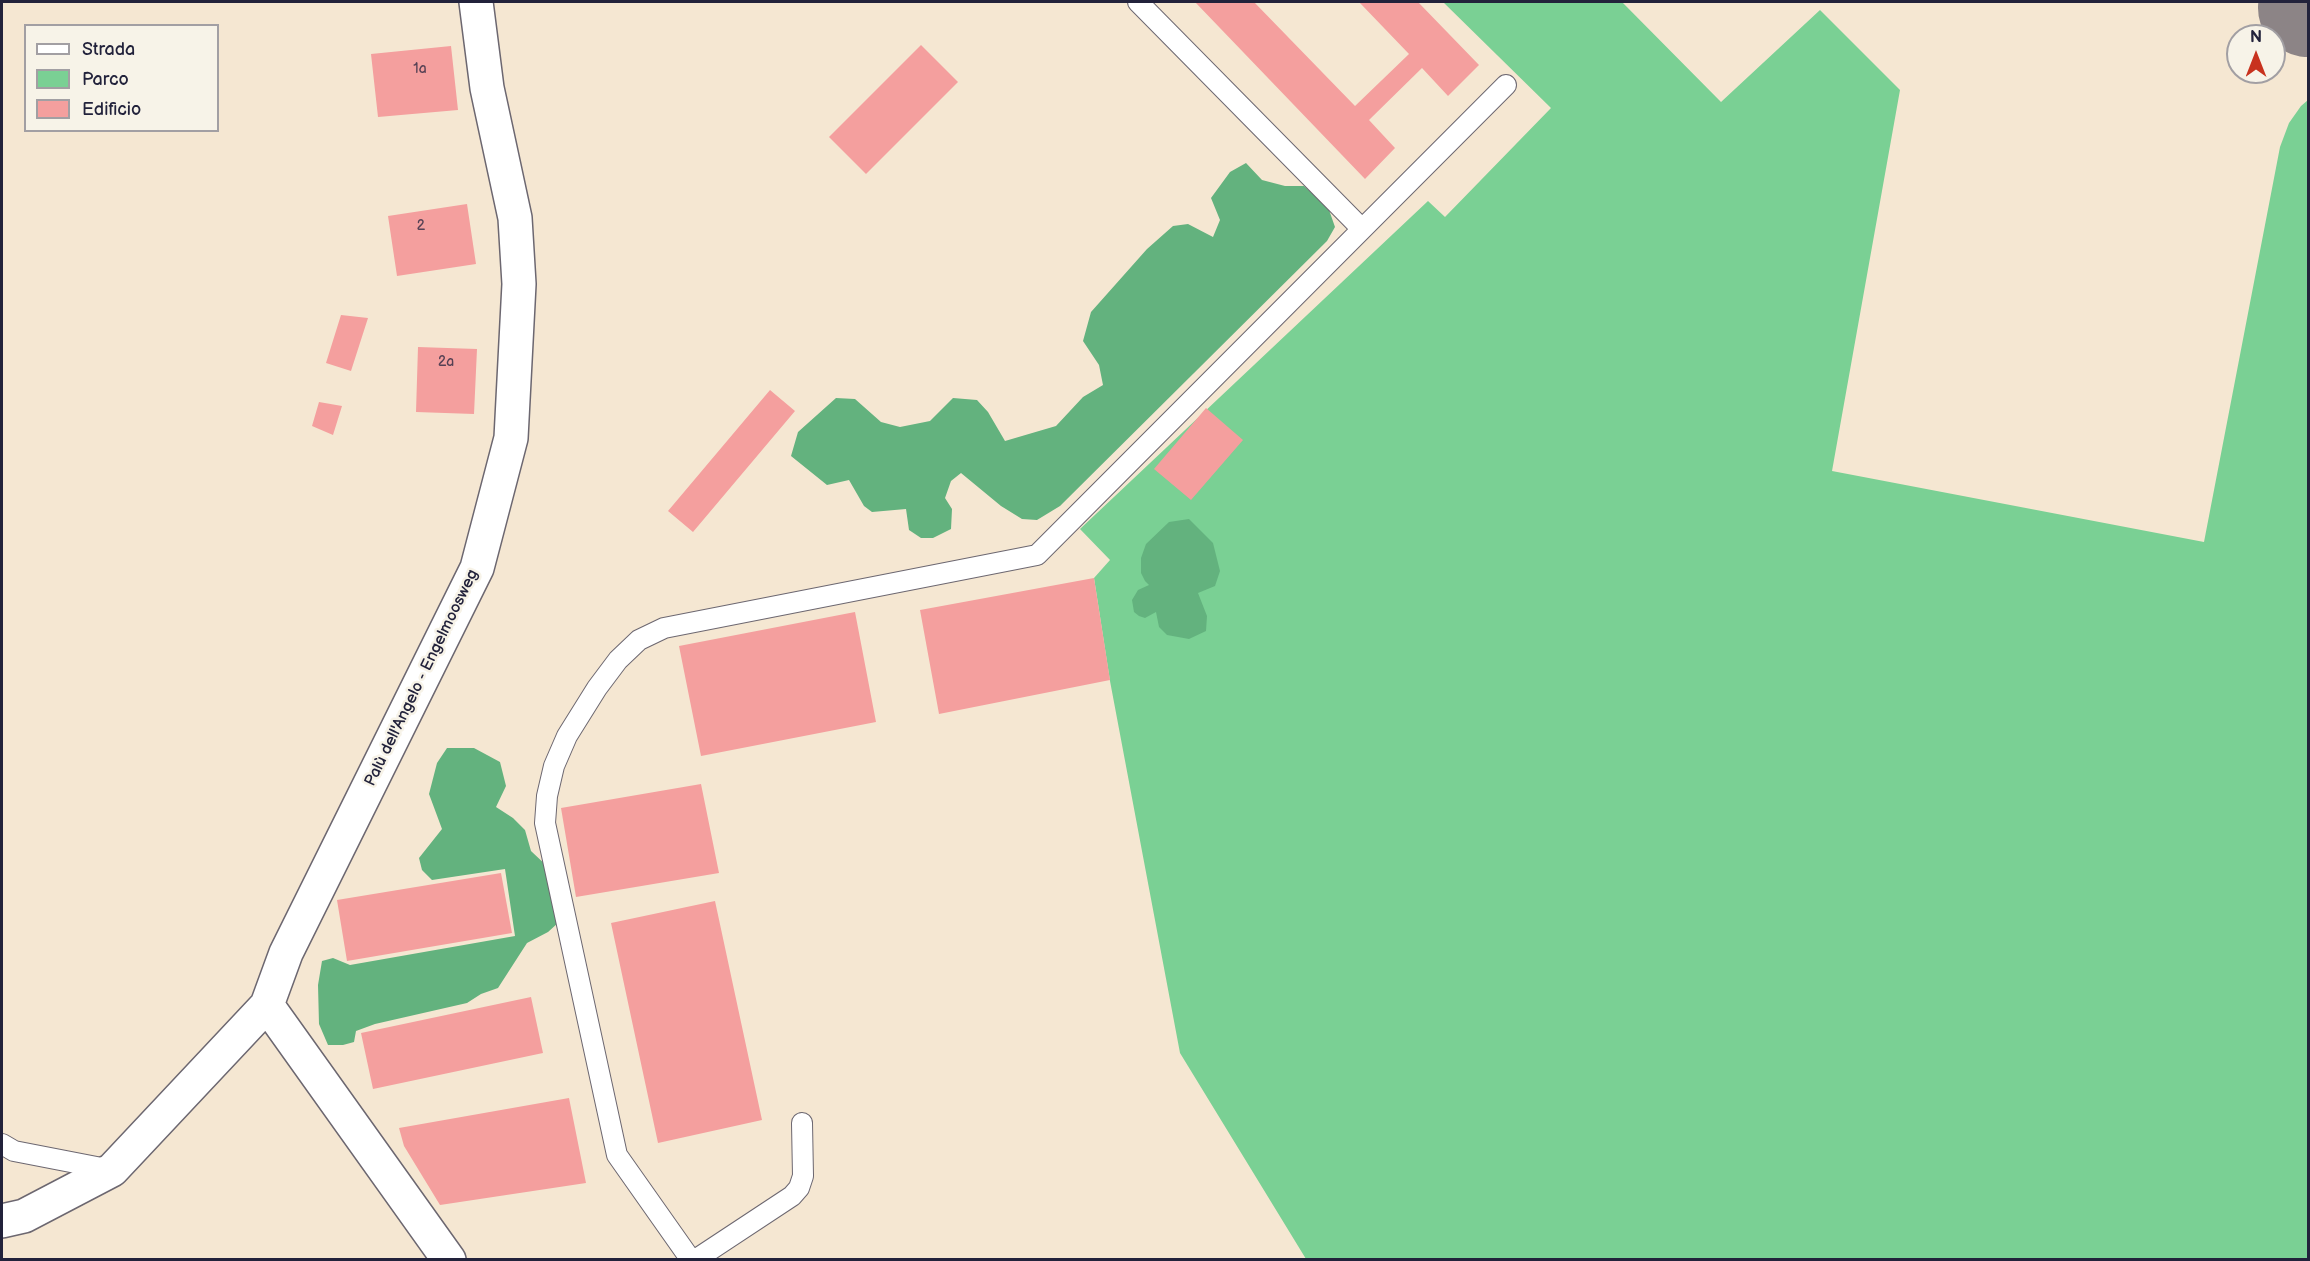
<!DOCTYPE html>
<meta charset="utf-8">
<style>
body{margin:0}
#map{position:relative;width:2310px;height:1261px;overflow:hidden;background:#f5e7d2;font-family:"Balsamiq Sans",sans-serif}
canvas{display:block}
.frame{position:absolute;inset:0;border:3px solid #22223b;pointer-events:none}
.legend{position:absolute;left:24px;top:24px;width:195px;height:108px;box-sizing:border-box;background:#f7f3e8;border:2px solid #a29fa3;margin:0;padding:8px 10px;list-style:none;font-size:18px;color:#22223b}
.legend li{display:flex;align-items:center;gap:12px;height:30px}
.legend b{width:30px;border:2px solid #a29fa3}
.north{position:absolute;left:2226px;top:24px;width:60px;height:60px;box-sizing:border-box;background:#f7f3e8;border:2px solid #a29fa3;border-radius:50%;rotate:0deg;font-size:16px;font-weight:700;line-height:24px;text-align:center;color:#22223b}
.north::after{content:'';display:block;margin:auto;width:21px;height:27px;background:#c8321e;clip-path:polygon(50% 0,100% 100%,50% 72%,0 100%)}
</style>
<div id="map">
<canvas width="2310" height="1261"></canvas>
<div class="frame"></div>
<ul class="legend">
<li><b style="height:8px;background:#fff"></b>Strada</li>
<li><b style="height:16px;background:#7ad094"></b>Parco</li>
<li><b style="height:16px;background:#f49f9e"></b>Edificio</li>
</ul>
<div class="north">N</div>
</div>
<script>
const c = document.querySelector('canvas').getContext('2d');
c.lineJoin = 'round';
function fill(path, color) {
  c.fillStyle = color;
  c.fill(path, 'evenodd');
}
function toPath(rows) {
  const path = new Path2D();
  for (const r of rows) {
    path.moveTo(r[0], r[1]);
    for (let i = 2; i < r.length; i += 2) path.lineTo(r[i], r[i + 1]);
  }
  return path;
}
function strokePath(path, color, width, dash) {
  c.strokeStyle = color;
  c.lineWidth = width;
  c.lineCap = dash ? 'butt' : 'round';
  c.setLineDash(dash || []);
  c.stroke(path);
}
function drawText(font, color, halo, rows, align = 'center') {
  c.font = font + ' "Balsamiq Sans",sans-serif';
  c.lineWidth = 5;
  c.setLineDash([]);
  c.textBaseline = 'middle';
  c.strokeStyle = halo;
  c.fillStyle = color;
  for (const [text, x, y, turn = 0] of rows) {
    c.save();
    c.translate(x, y);
    c.rotate((+turn || 0) * Math.PI / 180);
    c.textAlign = isNaN(turn) ? turn : align;
    if (halo) c.strokeText(text, 0, 0);
    c.fillText(text, 0, 0);
    c.restore();
  }
}
const green = toPath([
 [1443,2,1622,2,1721,102,1820,10,1900,90,1832,471,2204,542,2280,147,2289,123,2301,106,2308,100,2308,1259,1306,1259,1180,1053,1110,681,1094,578,1110,560,1080,529,1428,201,1445,217,1551,108]
]);
const forest = toPath([
 [1246,163,1262,180,1285,186,1304,186,1328,207,1335,227,1327,241,1060,506,1037,520,1022,519,1001,506,961,473,951,481,945,498,952,509,951,529,933,538,921,538,909,530,906,509,872,512,864,506,849,480,827,485,791,456,798,432,836,398,855,399,881,422,900,427,930,421,953,398,977,400,988,412,1005,441,1056,426,1083,397,1103,385,1099,365,1083,341,1091,312,1147,249,1173,226,1188,224,1213,237,1220,220,1211,198,1230,172],
 [1189,519,1213,543,1220,571,1215,586,1198,593,1207,616,1206,631,1189,639,1167,635,1159,627,1156,612,1145,618,1139,616,1134,612,1132,600,1138,590,1149,585,1145,581,1141,573,1141,558,1146,544,1169,522],
 [447,748,474,748,500,762,506,786,496,807,513,818,525,830,531,851,549,868,558,923,548,932,527,943,498,988,481,994,467,1003,375,1024,356,1031,354,1042,343,1045,328,1045,319,1024,318,985,322,961,333,958,350,965,515,936,505,869,432,880,422,870,419,858,442,829,429,794,437,763]
]);
const taxiway = toPath([
 [2306,8,2308,9]
]);
const building = toPath([
 [1195,2,1254,2,1355,106,1409,54,1359,2,1418,2,1479,65,1448,96,1422,68,1369,120,1395,148,1365,179],
 [921,45,958,82,866,174,829,137],
 [451,46,458,110,378,117,371,54],
 [467,204,476,264,397,276,388,216],
 [341,315,368,318,351,371,326,363],
 [418,347,477,349,474,414,416,412],
 [770,390,795,411,693,532,668,511],
 [319,402,342,406,333,435,312,426],
 [1206,408,1243,440,1191,500,1154,469],
 [1094,578,1110,680,939,714,920,610],
 [855,612,876,722,701,756,679,646],
 [701,784,719,873,576,897,561,808],
 [501,873,512,933,347,961,337,900],
 [715,901,762,1120,658,1143,611,923],
 [531,997,543,1053,373,1089,361,1033],
 [569,1098,586,1183,440,1205,404,1146,399,1128]
]);
const service = toPath([
 [1138,2,1362,229],
 [2,1144,14,1151,112,1170],
 [691,1260,617,1155,545,823,547,796,554,766,567,736,597,688,618,660,639,640,664,628,1037,555,1506,85],
 [695,1260,792,1196,799,1188,803,1176,802,1123]
]);
const minor = toPath([
 [267,1005,449,1260],
 [2,1221,24,1216,112,1170,267,1005,286,953,477,568,511,438,519,284,515,218,487,88,476,2]
]);
const numberNames = [
 ["1a",420,69],
 ["2",421,226],
 ["2a",446,362]
];
const streetNames = [
 ["Palù dell'Angelo - Engelmoosweg",422,678,-64]
];
fill(green, '#7ad094');
fill(forest, '#63b27e');
strokePath(taxiway, '#8c8486', 96);
fill(building, '#f49f9e');
strokePath(service, '#6c6770', 22);
strokePath(minor, '#6c6770', 36);
strokePath(service, '#fff', 20);
strokePath(minor, '#fff', 33);
drawText('14px', '#564154', null, numberNames);
drawText('16px', '#22223b', '#f7f3e8', streetNames);
</script>
